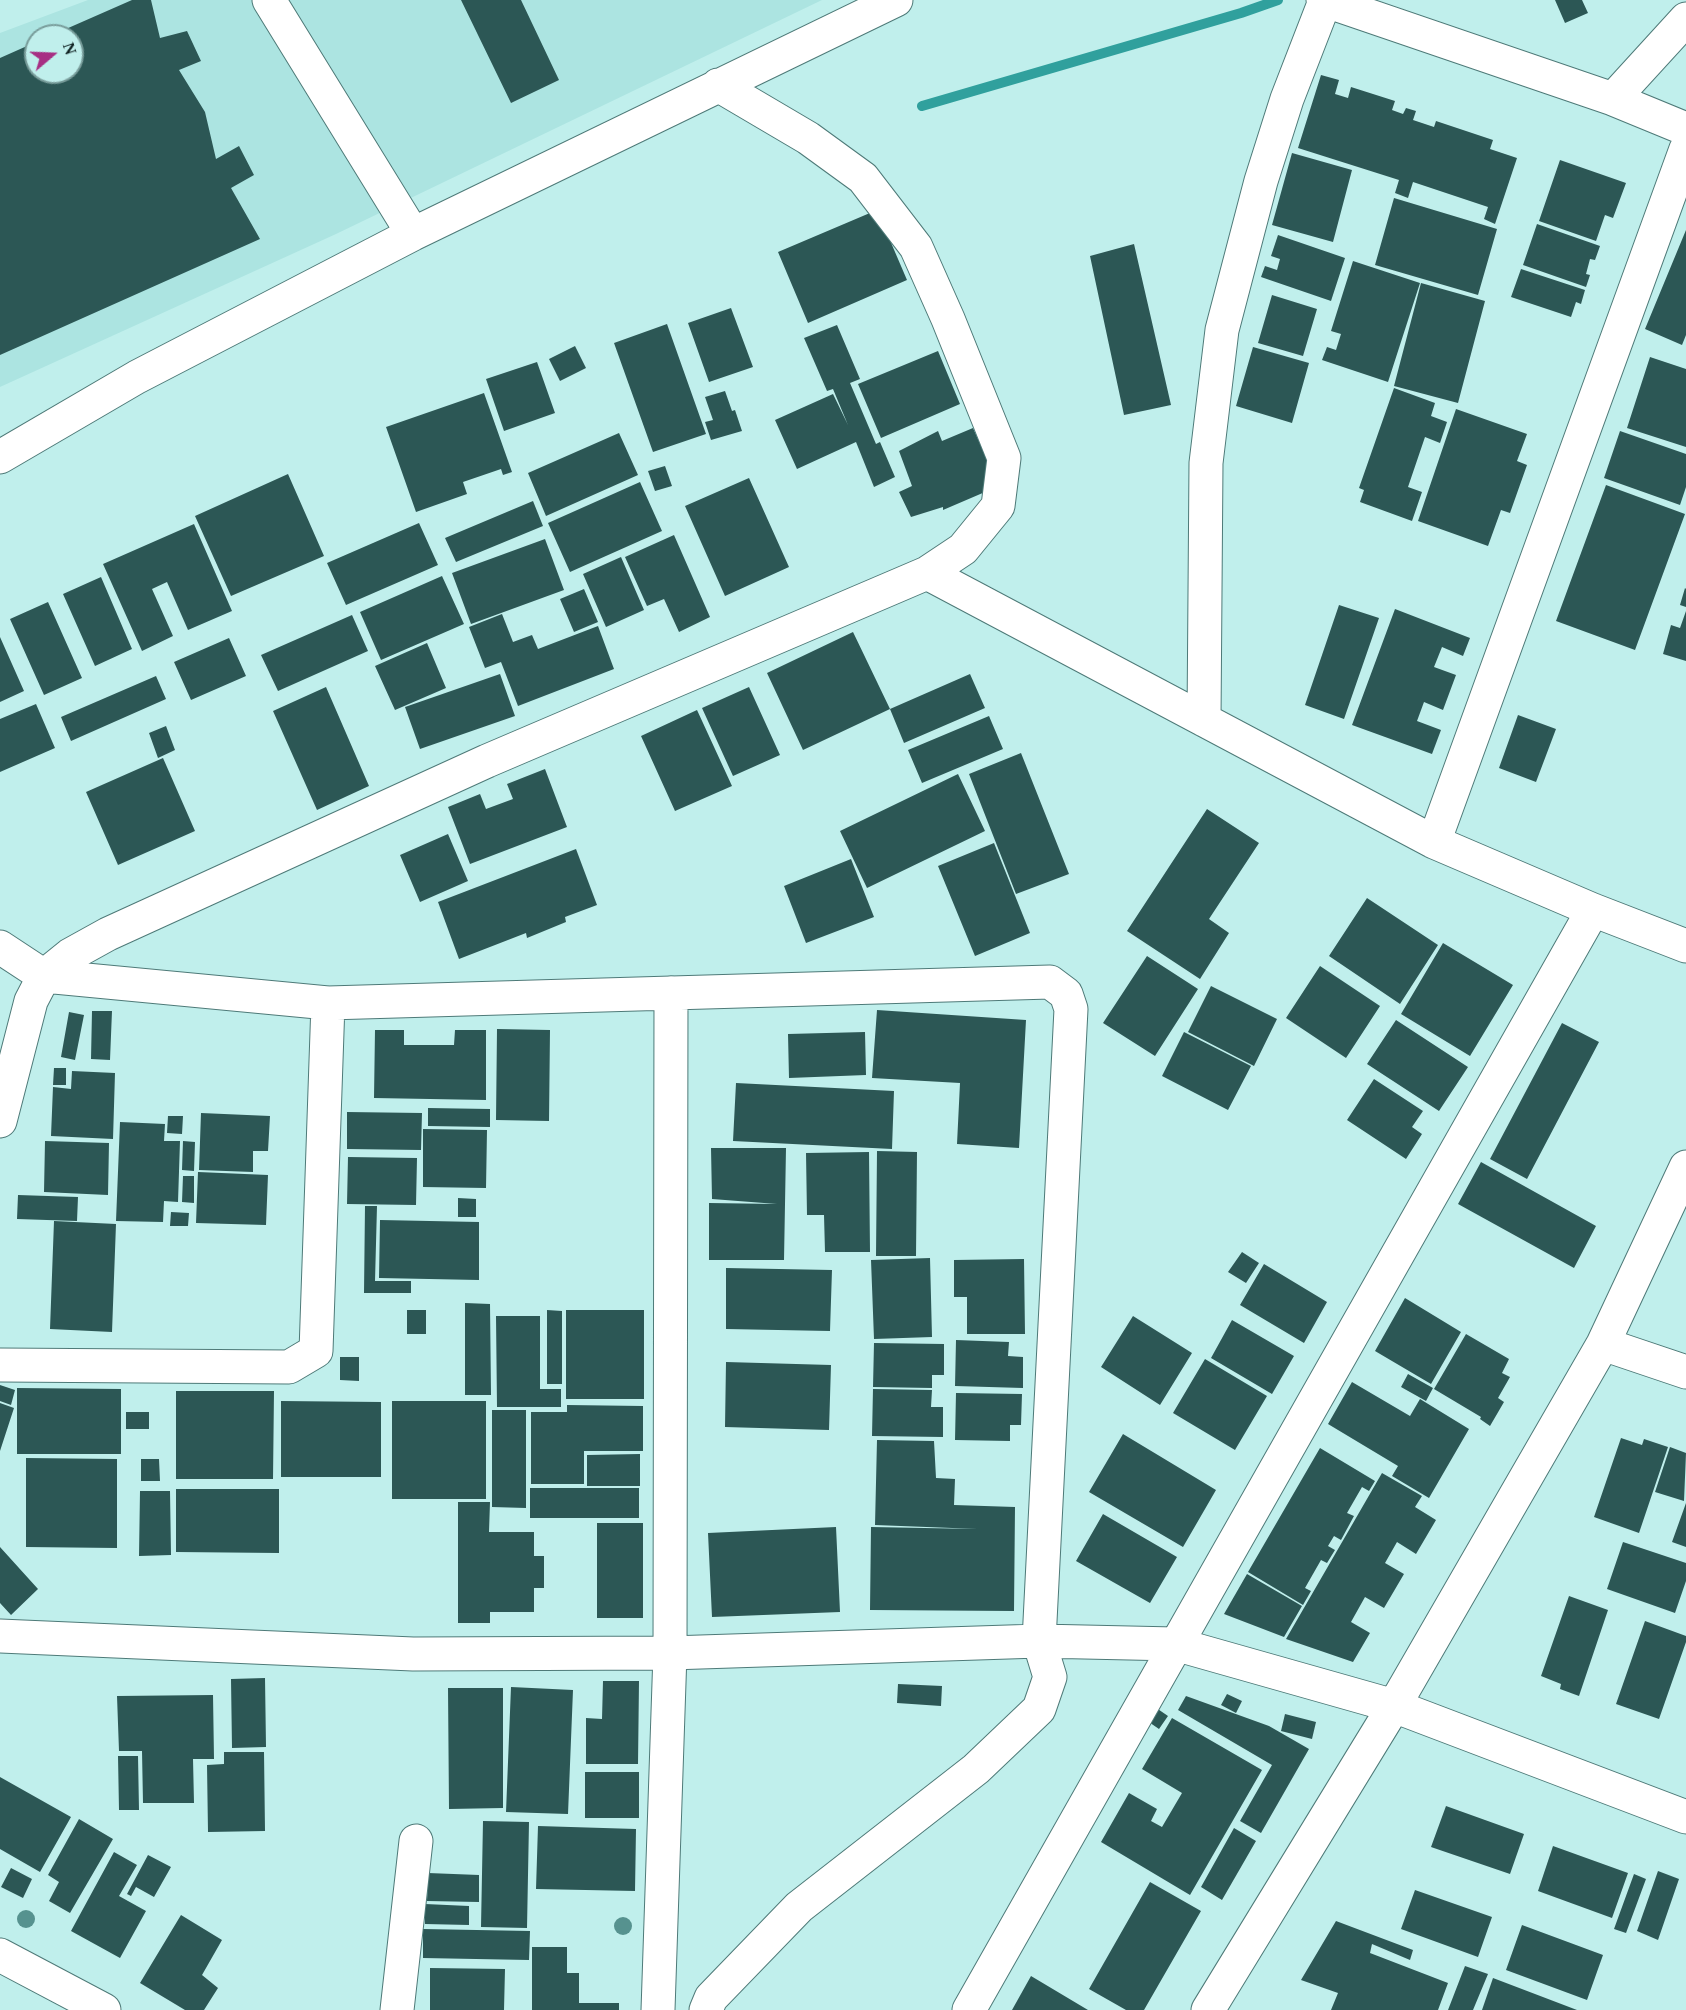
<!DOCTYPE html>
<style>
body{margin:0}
#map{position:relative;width:1686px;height:2010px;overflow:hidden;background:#c0efec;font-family:Georgia,serif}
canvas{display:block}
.north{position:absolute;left:24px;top:24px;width:60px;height:60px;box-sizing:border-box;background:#c0efec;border:2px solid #799d9b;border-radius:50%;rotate:71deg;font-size:16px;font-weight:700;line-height:24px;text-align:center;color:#0f2121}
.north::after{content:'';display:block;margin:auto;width:21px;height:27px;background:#a72e83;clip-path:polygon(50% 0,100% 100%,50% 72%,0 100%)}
</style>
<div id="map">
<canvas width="1686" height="2010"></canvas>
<div class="north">N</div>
</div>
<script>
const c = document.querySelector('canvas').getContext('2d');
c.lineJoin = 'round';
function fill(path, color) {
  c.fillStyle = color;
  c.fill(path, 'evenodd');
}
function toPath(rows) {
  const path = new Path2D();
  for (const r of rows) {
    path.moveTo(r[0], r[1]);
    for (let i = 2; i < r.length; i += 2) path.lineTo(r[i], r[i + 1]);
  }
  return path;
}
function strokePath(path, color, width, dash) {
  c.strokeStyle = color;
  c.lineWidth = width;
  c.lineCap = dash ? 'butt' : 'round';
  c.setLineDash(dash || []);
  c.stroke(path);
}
const built = toPath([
 [88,0,822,0,336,234,0,387,0,33],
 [36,36,72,36,72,72,36,72]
]);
const stream = toPath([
 [922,106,1241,13,1278,0]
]);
const building = toPath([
 [132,0,151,0,160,38,187,31,201,61,179,70,205,112,216,159,239,146,254,175,231,188,260,239,0,355,0,58,36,42,36,72,72,72,72,36,50,36],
 [461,0,521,0,559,80,511,103],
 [1555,0,1582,0,1588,13,1565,23],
 [1321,75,1339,80,1335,94,1348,98,1351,87,1395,101,1392,110,1403,114,1406,108,1416,111,1413,120,1434,127,1436,121,1493,140,1490,149,1517,158,1495,224,1484,219,1488,207,1413,182,1408,198,1395,193,1399,180,1298,148],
 [1292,153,1352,170,1333,242,1272,225],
 [1560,160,1626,183,1613,218,1605,215,1596,241,1539,221],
 [1394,198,1497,229,1478,295,1375,265],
 [877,210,907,280,808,323,778,252],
 [1537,224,1600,246,1595,260,1590,259,1586,274,1590,275,1586,287,1523,265],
 [1686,230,1686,335,1682,345,1645,329],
 [1278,235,1345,258,1331,301,1261,277,1265,266,1277,270,1280,259,1271,256],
 [1134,244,1171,405,1124,415,1090,256],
 [1353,261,1420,283,1388,382,1322,360,1327,347,1336,350,1341,334,1331,331],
 [1521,269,1585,290,1581,304,1576,302,1571,317,1511,297],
 [1421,283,1485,301,1458,403,1394,386],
 [1272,295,1317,309,1303,356,1258,343],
 [731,308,753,367,709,382,688,323],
 [667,324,706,434,653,452,614,343],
 [837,325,860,379,850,383,876,444,880,442,895,477,874,487,856,442,797,469,775,420,833,394,848,425,833,389,827,391,804,338],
 [575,346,586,368,560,381,549,359],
 [1253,347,1309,363,1292,423,1236,406],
 [938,351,960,404,881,438,858,384],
 [1650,357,1686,369,1686,447,1627,428],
 [537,362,555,413,504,431,486,379],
 [1394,388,1435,403,1431,416,1447,422,1440,443,1425,437,1408,487,1422,492,1412,521,1360,502,1364,490,1359,488],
 [725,391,732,411,735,410,742,431,711,440,705,422,713,420,705,397],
 [484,393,512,472,503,475,501,469,463,482,467,494,416,512,386,427],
 [1456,409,1527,434,1517,461,1527,465,1510,513,1501,510,1488,546,1418,521],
 [973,428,999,486,943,510,943,507,911,517,899,492,912,486,899,451,938,431,942,441],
 [1620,431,1686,454,1686,487,1680,505,1604,478],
 [619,433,638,475,546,516,528,473],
 [665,466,672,486,655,491,648,471],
 [288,474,324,556,231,596,195,516],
 [749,478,789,567,725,596,685,506],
 [640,482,662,531,570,572,548,523],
 [1606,485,1685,514,1635,650,1556,621],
 [533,501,543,526,456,562,445,538],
 [419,523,438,565,346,605,327,563],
 [194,524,232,611,188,630,167,582,152,589,173,636,142,651,103,564],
 [674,535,710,617,679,632,664,599,647,606,625,557],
 [545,539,564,590,471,624,452,573],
 [621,557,644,610,606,627,583,574],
 [442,576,464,624,381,660,360,612],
 [101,577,132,649,95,666,63,594],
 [1685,588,1686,589,1686,607,1680,605],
 [584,589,598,622,574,632,560,599],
 [48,602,82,678,44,695,10,619],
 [1339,605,1379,618,1344,719,1305,705],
 [1395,609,1470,638,1463,656,1442,647,1434,667,1456,675,1443,710,1424,702,1417,721,1441,730,1432,754,1352,725],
 [1686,611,1686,661,1663,654,1671,625,1680,628],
 [502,614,513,642,532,635,538,649,598,626,614,669,518,706,501,662,485,668,469,627],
 [352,615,368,651,278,691,261,655],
 [853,632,890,709,803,750,767,673],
 [0,637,24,691,0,702],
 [229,638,246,676,191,700,174,662],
 [427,643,446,688,395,710,375,666],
 [500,674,515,716,420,749,405,707],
 [970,674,985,708,904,743,890,709],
 [156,676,166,699,71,741,61,717],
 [326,687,369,786,317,810,273,711],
 [749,687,780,755,733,776,702,708],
 [36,704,55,748,0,772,0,719],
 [697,710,732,786,675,811,641,736],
 [1518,715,1556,729,1536,782,1499,768],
 [989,716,1003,749,922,783,908,750],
 [166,726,175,750,158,758,149,733],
 [1021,753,1069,874,1016,894,969,774],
 [163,758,195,831,118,865,86,792],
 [545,769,567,827,470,864,448,807,480,794,486,809,513,799,507,784],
 [958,774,985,831,867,888,840,831],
 [1207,809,1259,843,1209,919,1229,933,1200,979,1127,931],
 [448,834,468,881,420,902,400,855],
 [994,843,1030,933,975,956,938,866],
 [576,849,597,905,565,917,566,922,527,938,526,933,459,959,438,902],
 [851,859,874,917,806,943,784,886],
 [1367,898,1438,945,1400,1004,1329,956],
 [1443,943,1513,985,1470,1056,1401,1014],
 [1147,956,1198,989,1155,1056,1103,1023],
 [1320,966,1380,1006,1346,1058,1286,1018],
 [1211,986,1277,1019,1254,1066,1188,1032],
 [877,1010,1026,1020,1019,1148,957,1144,960,1083,872,1078],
 [92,1011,112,1011,110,1060,91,1059],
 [69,1012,84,1015,75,1060,61,1057],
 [1396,1020,1468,1067,1439,1111,1367,1064],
 [1562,1023,1599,1042,1527,1179,1490,1159],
 [497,1029,550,1030,549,1121,496,1120],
 [375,1030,404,1030,404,1045,454,1045,455,1030,486,1030,486,1100,374,1098],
 [865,1032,866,1075,789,1078,788,1034],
 [1184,1032,1251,1066,1228,1110,1162,1076],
 [54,1068,66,1068,66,1085,53,1085],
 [72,1071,115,1073,113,1139,51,1136,53,1087,71,1089],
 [1374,1079,1423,1111,1412,1127,1422,1134,1406,1159,1347,1120],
 [736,1083,894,1091,892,1149,733,1141],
 [428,1108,490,1109,490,1127,428,1126],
 [347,1112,422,1113,421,1150,347,1149],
 [201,1113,270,1116,268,1151,253,1151,253,1172,199,1170],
 [168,1116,183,1116,182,1134,167,1133],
 [120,1122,165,1124,164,1141,180,1141,178,1202,164,1201,163,1222,116,1221],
 [423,1129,487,1130,486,1188,423,1187],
 [45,1141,109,1143,108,1195,44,1192],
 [183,1141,195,1142,194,1171,182,1170],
 [711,1148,786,1148,784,1260,709,1260,709,1203,777,1204,712,1199],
 [877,1151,917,1152,916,1256,876,1256],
 [869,1152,870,1252,825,1252,824,1215,807,1215,806,1153],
 [348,1157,417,1158,416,1205,347,1204],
 [1481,1162,1596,1226,1574,1268,1458,1204],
 [198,1172,268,1175,266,1225,196,1223],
 [183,1176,194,1176,194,1203,182,1202],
 [18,1195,78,1197,77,1221,17,1219],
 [458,1198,476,1199,476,1217,458,1217],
 [365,1206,377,1206,375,1281,411,1281,411,1293,364,1293],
 [171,1212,189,1213,188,1226,170,1226],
 [380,1220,479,1222,479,1280,379,1278],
 [54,1221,116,1224,112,1332,50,1329],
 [1242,1252,1259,1263,1246,1283,1228,1272],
 [930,1258,932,1337,874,1339,871,1260],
 [1024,1259,1025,1334,967,1334,967,1297,954,1297,954,1260],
 [1264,1264,1327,1302,1304,1343,1240,1305],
 [726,1268,832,1270,830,1331,726,1329],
 [1405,1298,1461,1332,1431,1384,1375,1351],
 [465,1303,490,1304,491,1395,465,1395],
 [407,1310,426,1310,426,1334,407,1334],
 [547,1310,562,1311,562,1384,547,1384],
 [566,1310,644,1310,644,1399,566,1399],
 [496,1316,540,1316,540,1389,561,1389,561,1407,497,1407],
 [1133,1316,1192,1353,1160,1405,1101,1367],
 [1232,1320,1294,1356,1272,1394,1211,1358],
 [1466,1334,1509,1359,1502,1373,1510,1377,1498,1398,1504,1402,1490,1426,1480,1419,1481,1417,1434,1389],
 [956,1340,1009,1342,1008,1356,1023,1357,1023,1388,955,1386],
 [874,1343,944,1344,944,1375,932,1375,932,1388,873,1387],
 [340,1357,359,1357,359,1381,340,1380],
 [1205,1359,1267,1396,1235,1450,1173,1413],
 [726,1362,831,1365,829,1430,725,1427],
 [1408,1374,1433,1388,1426,1401,1401,1387],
 [1352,1382,1410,1416,1420,1399,1469,1429,1429,1498,1392,1476,1398,1466,1328,1424],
 [0,1385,15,1390,11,1405,0,1401],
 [17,1388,121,1389,121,1454,17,1454],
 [873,1389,932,1390,931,1407,943,1407,943,1437,872,1436],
 [176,1391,274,1391,273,1479,176,1479],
 [956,1393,1022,1394,1021,1425,1010,1425,1010,1441,955,1440],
 [281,1401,381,1402,381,1477,281,1477],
 [392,1401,486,1401,486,1499,392,1499],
 [0,1403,14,1408,0,1451],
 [567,1405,643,1406,643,1451,584,1451,584,1484,531,1484,531,1412,567,1412],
 [492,1410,526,1410,526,1508,492,1507],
 [126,1412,149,1412,149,1429,126,1429],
 [1123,1434,1216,1490,1183,1547,1089,1492],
 [1621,1438,1642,1445,1644,1439,1668,1447,1639,1533,1594,1517],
 [877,1440,934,1441,936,1478,955,1479,954,1505,1015,1507,1014,1611,870,1610,871,1527,978,1529,875,1525],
 [1670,1447,1686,1453,1684,1501,1655,1492],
 [1320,1448,1375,1481,1369,1491,1362,1487,1347,1513,1354,1516,1341,1540,1334,1536,1328,1546,1335,1550,1327,1563,1321,1560,1305,1588,1311,1591,1303,1605,1248,1572],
 [640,1454,640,1486,587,1486,587,1455],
 [26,1458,117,1459,117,1548,26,1547],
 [141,1459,159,1459,160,1481,141,1481],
 [1382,1473,1422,1496,1415,1507,1436,1520,1416,1554,1397,1542,1385,1563,1404,1574,1384,1608,1365,1597,1351,1622,1370,1633,1353,1662,1286,1639],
 [530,1488,639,1488,639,1518,530,1518],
 [176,1489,279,1489,279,1553,176,1552],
 [140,1491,170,1491,171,1555,139,1556],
 [458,1502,490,1502,489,1532,534,1532,534,1556,544,1556,544,1588,534,1588,534,1612,490,1612,490,1623,458,1623],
 [1686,1503,1686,1547,1672,1542],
 [1103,1514,1177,1557,1150,1603,1076,1561],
 [597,1523,643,1523,643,1618,597,1618],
 [836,1527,840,1612,712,1617,708,1533],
 [1623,1542,1686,1563,1686,1581,1675,1613,1607,1589],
 [0,1547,38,1589,11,1615,0,1603],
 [1247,1574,1302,1606,1284,1637,1224,1614],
 [1569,1596,1608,1610,1579,1696,1560,1689,1561,1684,1541,1676],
 [1645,1621,1686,1636,1686,1642,1659,1719,1616,1704],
 [265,1678,266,1747,232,1748,231,1679],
 [603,1681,639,1681,638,1764,586,1764,586,1718,602,1719],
 [898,1684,942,1686,941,1706,897,1703],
 [511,1687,573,1690,568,1814,506,1812],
 [448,1688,503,1688,503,1808,449,1809],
 [1227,1694,1242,1701,1236,1713,1221,1705],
 [213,1695,214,1759,193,1759,194,1803,143,1803,142,1751,119,1751,117,1696],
 [1186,1696,1269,1726,1309,1749,1261,1833,1240,1821,1272,1765,1178,1710],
 [1149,1703,1168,1716,1159,1729,1140,1716],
 [1285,1714,1316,1722,1312,1739,1281,1731],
 [1172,1718,1262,1770,1190,1895,1101,1842,1129,1793,1157,1809,1151,1821,1162,1827,1182,1793,1142,1769],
 [224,1752,264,1752,265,1831,208,1832,207,1765,224,1764],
 [118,1756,138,1756,139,1810,119,1810],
 [585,1772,639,1772,639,1818,585,1818],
 [0,1777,71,1817,40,1872,0,1849],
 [1446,1806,1524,1834,1510,1874,1431,1847],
 [79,1819,113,1839,70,1913,49,1901,59,1882,48,1875],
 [483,1821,529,1822,527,1928,481,1927],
 [538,1826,636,1829,635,1891,536,1889],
 [1234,1828,1256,1841,1222,1900,1201,1887],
 [1553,1846,1628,1873,1612,1918,1538,1891],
 [114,1852,137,1865,119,1896,146,1911,120,1958,71,1931],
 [148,1855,171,1867,154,1897,136,1887,131,1896,127,1894],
 [11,1868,32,1879,23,1898,1,1887],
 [1658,1871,1679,1879,1658,1940,1637,1931],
 [428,1873,479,1875,479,1902,427,1901],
 [1634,1874,1646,1879,1626,1933,1614,1929],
 [1150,1882,1201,1911,1144,2010,1126,2010,1089,1989],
 [1415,1890,1492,1917,1478,1957,1401,1929],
 [425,1904,469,1906,469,1925,425,1924],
 [181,1915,222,1940,202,1975,218,1988,204,2010,185,2010,140,1983],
 [1336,1921,1413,1950,1410,1960,1372,1944,1370,1953,1448,1983,1438,2010,1331,2010,1338,1993,1301,1980],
 [1522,1925,1603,1955,1587,2000,1506,1970],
 [423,1929,530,1931,529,1960,423,1958],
 [532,1947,567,1947,567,1973,579,1973,579,2003,619,2003,619,2010,532,2010],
 [1465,1966,1488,1974,1473,2010,1448,2010],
 [430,1968,505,1969,504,2010,430,2010],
 [1031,1976,1088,2010,1012,2010],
 [1493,1978,1577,2010,1482,2010]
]);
const minor = toPath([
 [269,0,413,234],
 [1323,0,1613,99,1686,129],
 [1613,99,1686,19],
 [0,457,137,377,413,234,896,0],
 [927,573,1434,842,1593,910,1686,946],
 [1204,720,1206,463,1222,330,1261,181,1287,99,1325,1],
 [1434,842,1686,149],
 [0,947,44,976,328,1003,1050,982,1066,994,1071,1009,1039,1641,1050,1677,1039,1709,976,1769,799,1907,711,1998,706,2010],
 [0,1121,31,1001,44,976,70,955,108,934,487,761,927,573,963,549,998,506,1004,458,948,319,916,247,863,178,808,138,718,85],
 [1603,1344,1686,1372],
 [0,1365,289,1367,316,1351,328,1003],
 [0,1636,413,1654,670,1653,1039,1641,1175,1644,1394,1706,1686,1817],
 [0,1955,104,2010],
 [397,2010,416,1841],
 [658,2010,670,1653,671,993],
 [969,2010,1593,910],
 [1208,2010,1394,1706,1603,1344,1686,1167]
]);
const trees = [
 [26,1919],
 [623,1926]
];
fill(built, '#ace4e1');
strokePath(stream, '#30a09d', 10);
fill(building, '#2c5755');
strokePath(minor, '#4e7a78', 35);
strokePath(minor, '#fff', 33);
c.fillStyle = '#56928f';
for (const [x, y] of trees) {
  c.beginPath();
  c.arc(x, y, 9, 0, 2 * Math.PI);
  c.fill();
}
</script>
